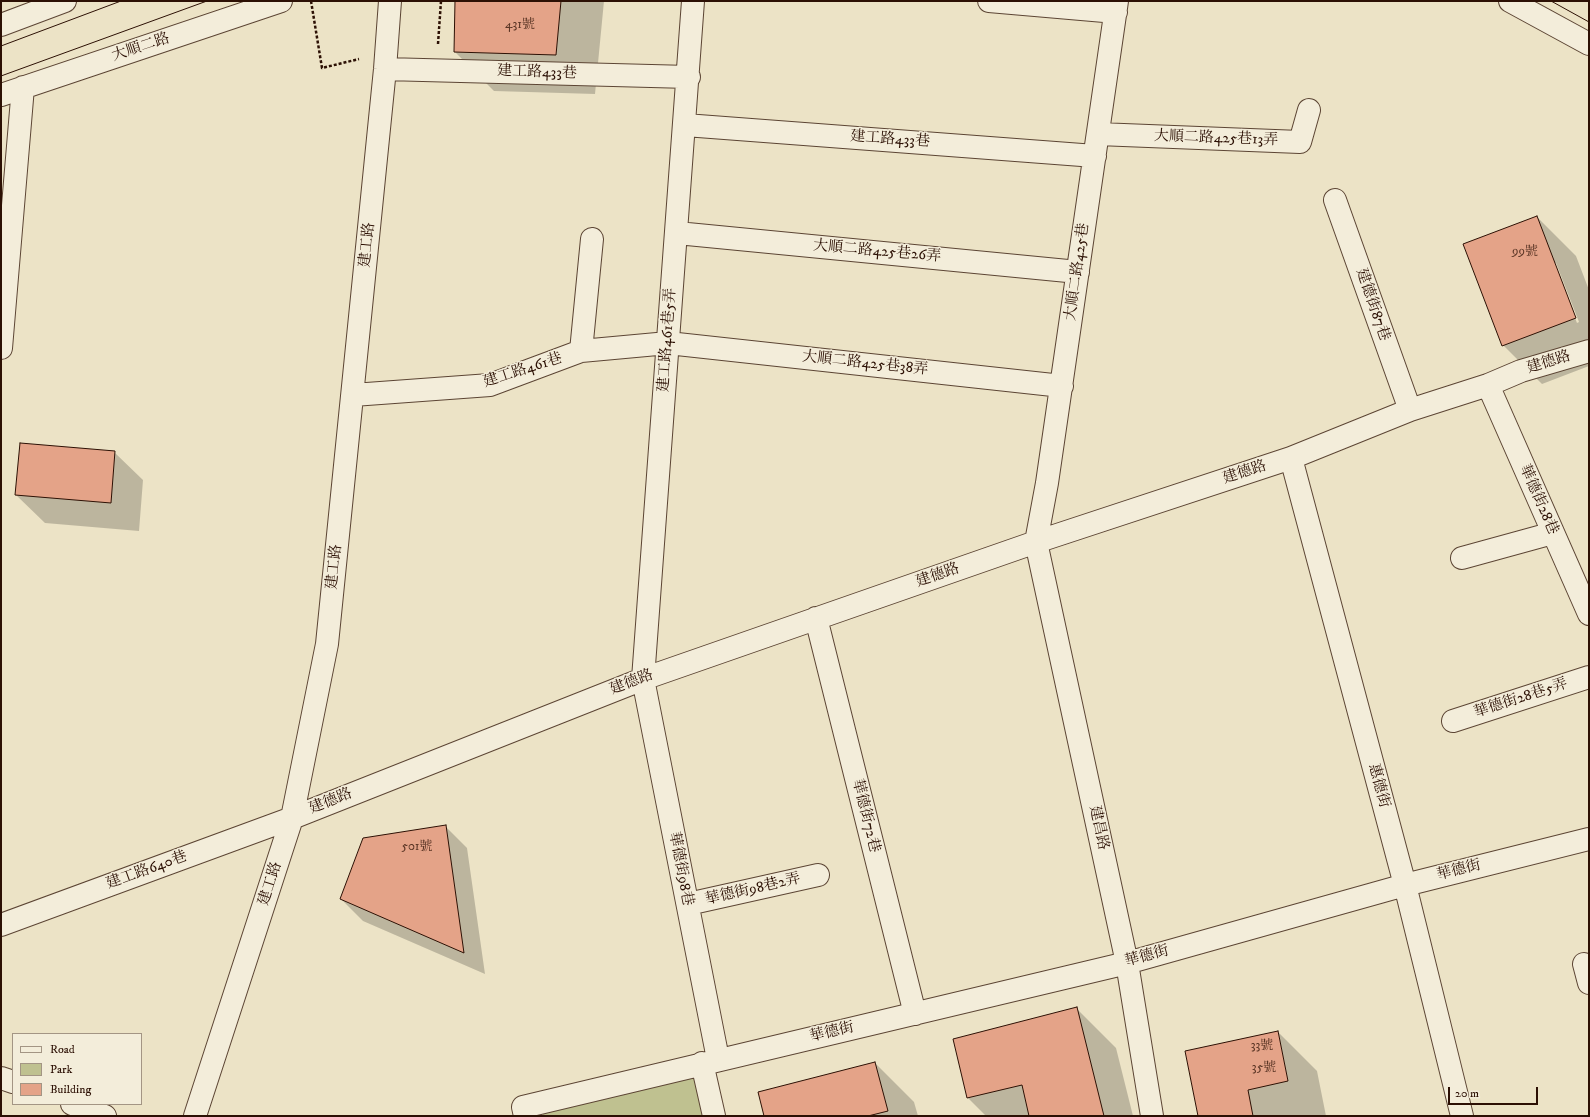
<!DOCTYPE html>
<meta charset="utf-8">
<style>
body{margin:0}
#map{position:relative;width:1590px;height:1117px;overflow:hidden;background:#ece3c6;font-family:"IM FELL DW Pica",serif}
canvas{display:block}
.frame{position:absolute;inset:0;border:2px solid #2c1004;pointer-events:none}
.legend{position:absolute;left:12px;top:1033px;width:130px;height:72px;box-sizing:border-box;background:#f3edda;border:1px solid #a39584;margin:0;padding:5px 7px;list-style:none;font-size:12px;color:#2c1004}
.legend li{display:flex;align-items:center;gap:8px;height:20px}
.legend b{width:20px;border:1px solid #a39584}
.scale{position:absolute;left:1448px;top:1087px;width:90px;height:18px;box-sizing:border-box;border:2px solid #2c1004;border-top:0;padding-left:5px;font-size:12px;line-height:14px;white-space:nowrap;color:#2c1004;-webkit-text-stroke:3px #f3edda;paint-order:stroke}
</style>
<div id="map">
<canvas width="1590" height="1117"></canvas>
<div class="frame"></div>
<ul class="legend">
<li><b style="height:5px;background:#f3edda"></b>Road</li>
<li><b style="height:11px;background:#bfc190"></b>Park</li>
<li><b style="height:11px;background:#e4a388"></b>Building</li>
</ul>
<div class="scale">20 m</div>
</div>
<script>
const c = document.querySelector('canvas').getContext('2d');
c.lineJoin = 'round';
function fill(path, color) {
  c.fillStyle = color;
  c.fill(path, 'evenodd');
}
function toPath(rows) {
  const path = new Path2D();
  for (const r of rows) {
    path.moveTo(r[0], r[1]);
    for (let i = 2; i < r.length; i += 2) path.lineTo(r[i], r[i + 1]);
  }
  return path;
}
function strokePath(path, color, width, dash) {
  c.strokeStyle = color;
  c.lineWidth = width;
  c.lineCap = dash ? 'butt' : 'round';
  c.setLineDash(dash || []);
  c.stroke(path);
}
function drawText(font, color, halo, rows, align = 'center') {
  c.font = font + ' "IM FELL DW Pica","Noto Serif TC",serif';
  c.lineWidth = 3;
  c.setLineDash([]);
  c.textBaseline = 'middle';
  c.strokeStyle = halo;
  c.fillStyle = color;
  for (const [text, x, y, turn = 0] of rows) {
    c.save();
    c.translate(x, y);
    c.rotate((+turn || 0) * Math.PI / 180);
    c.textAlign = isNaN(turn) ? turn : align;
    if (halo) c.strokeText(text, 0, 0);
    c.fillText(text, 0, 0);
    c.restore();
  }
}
const green = toPath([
 [695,1076,705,1116,543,1116,543,1113]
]);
const shadow = toPath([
 [456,1,604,1,595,94,494,91,455,52],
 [1537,217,1576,256,1589,290,1589,366,1542,384,1503,345],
 [1554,263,1556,263,1579,322,1577,323],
 [114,452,143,480,139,531,45,523,16,495],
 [445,826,467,848,485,974,363,921,341,899],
 [1077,1009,1116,1048,1133,1116,986,1116,968,1098,954,1040],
 [1278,1032,1317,1071,1326,1116,1199,1116],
 [875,1063,914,1102,918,1116,765,1116]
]);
const building = toPath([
 [455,1,561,1,556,55,454,52,455,1],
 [1537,216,1576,318,1502,346,1463,244,1537,216],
 [20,443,115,451,111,503,15,495,20,443],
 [446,825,464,953,340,899,363,838,446,825],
 [1077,1007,1104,1116,1029,1116,1022,1085,967,1098,953,1039,1077,1007],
 [1278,1031,1288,1081,1248,1090,1253,1116,1198,1116,1185,1051,1278,1031],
 [875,1062,888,1111,868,1116,764,1116,758,1092,875,1062]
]);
const path = toPath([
 [311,1,322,68,359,59],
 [438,44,441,1]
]);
const minor = toPath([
 [693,1,643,679,718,1059],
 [989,1,1116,12],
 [1117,1,1047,483,1036,542,1127,963,1152,1116],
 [1510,1,1589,44],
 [1,25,65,1],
 [385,69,689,77],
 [1,95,281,1],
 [685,125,1095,156],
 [1098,134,1300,142,1309,110],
 [1335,200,1410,410],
 [677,233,1078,272],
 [1,348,23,87],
 [581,351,592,239],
 [1488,385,1589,614],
 [353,395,490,385,581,351,668,343,1062,386],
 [1291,458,1405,885,1462,1116],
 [1462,558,1553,533],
 [816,618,915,1014],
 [1453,721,1589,677],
 [688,904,818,875],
 [1,925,292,818,643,679,1036,542,1291,458,1410,410,1488,385,1521,371,1589,351],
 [1584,964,1589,983],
 [702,1063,714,1116],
 [1,1078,13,1082],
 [72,1104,105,1116],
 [195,1116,292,818,327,644,385,69,390,1],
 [525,1116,523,1107,1127,963,1405,885,1589,839]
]);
const tram = toPath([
 [1551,1,1589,22],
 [1,46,121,1],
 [1,76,207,1]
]);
const numberNames = [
 ["431號",520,25],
 ["99號",1525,252],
 ["501號",417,847],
 ["33號",1262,1046],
 ["35號",1264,1068]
];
const streetNames = [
 ["大順二路",141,48,-18],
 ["建工路433巷",537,73,2],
 ["大順二路425巷13弄",1216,139,2],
 ["建工路433巷",890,140,4],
 ["建工路",368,245,-84],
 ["大順二路425巷26弄",877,252,5],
 ["大順二路425巷",1078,272,-82],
 ["建德街87巷",1372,305,71],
 ["建工路461巷5弄",668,340,-86],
 ["建德路",1549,363,-17],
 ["大順二路425巷38弄",865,364,6],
 ["建工路461巷",523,371,-18],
 ["建德路",1245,473,-18],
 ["華德街28巷",1538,500,66],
 ["建工路",335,567,-84],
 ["建德路",938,576,-19],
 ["建德路",632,683,-21],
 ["華德街28巷5弄",1521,699,-18],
 ["惠德街",1378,786,75],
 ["建德路",331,802,-22],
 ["華德街72巷",865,816,76],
 ["建昌路",1098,828,78],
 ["華德街98巷",680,869,79],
 ["建工路640巷",147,871,-20],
 ["華德街",1459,871,-14],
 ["建工路",271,884,-72],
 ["華德街98巷2弄",753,890,-13],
 ["華德街",1147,957,-15],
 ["華德街",832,1033,-13]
];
fill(green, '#bfc190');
fill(shadow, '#0003');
fill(building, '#e4a388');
strokePath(building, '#2c1004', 1);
strokePath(minor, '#5c4534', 24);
strokePath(path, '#2c1004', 2.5, [3, 2]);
strokePath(minor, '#f3edda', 22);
strokePath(tram, '#2c1004', 1);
drawText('13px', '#5a3525', null, numberNames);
drawText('15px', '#2c1004', '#f3edda', streetNames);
</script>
